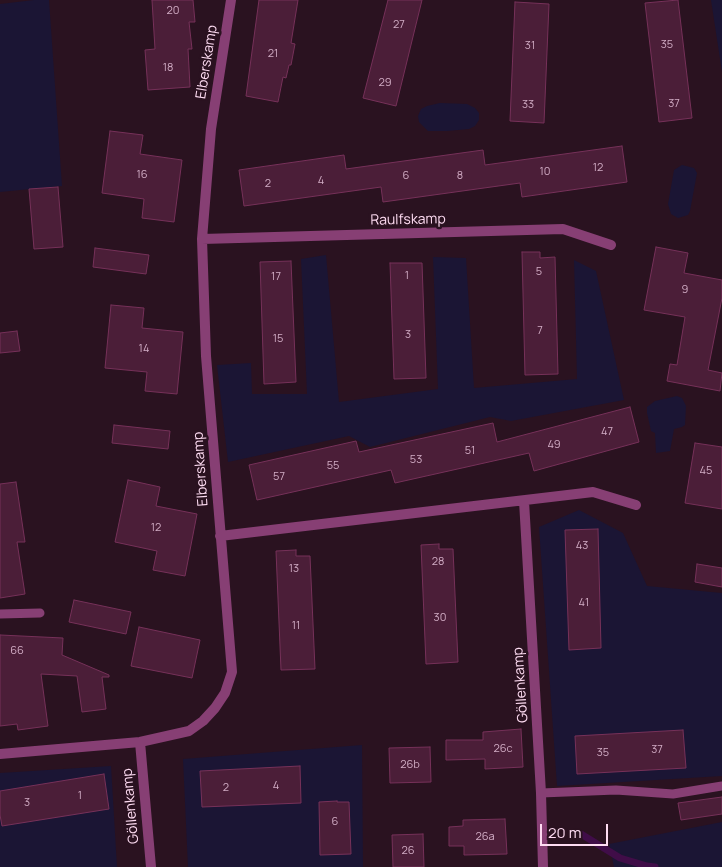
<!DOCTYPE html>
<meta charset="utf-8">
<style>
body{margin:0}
#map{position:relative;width:722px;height:867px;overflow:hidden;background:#2a1220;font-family:Manrope,sans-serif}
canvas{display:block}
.scale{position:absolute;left:540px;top:824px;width:68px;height:22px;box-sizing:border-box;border:2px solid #fedcf2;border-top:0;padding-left:6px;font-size:15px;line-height:18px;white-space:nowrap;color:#fedcf2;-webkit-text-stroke:4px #2a1220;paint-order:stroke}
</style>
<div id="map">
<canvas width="722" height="867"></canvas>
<div class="scale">20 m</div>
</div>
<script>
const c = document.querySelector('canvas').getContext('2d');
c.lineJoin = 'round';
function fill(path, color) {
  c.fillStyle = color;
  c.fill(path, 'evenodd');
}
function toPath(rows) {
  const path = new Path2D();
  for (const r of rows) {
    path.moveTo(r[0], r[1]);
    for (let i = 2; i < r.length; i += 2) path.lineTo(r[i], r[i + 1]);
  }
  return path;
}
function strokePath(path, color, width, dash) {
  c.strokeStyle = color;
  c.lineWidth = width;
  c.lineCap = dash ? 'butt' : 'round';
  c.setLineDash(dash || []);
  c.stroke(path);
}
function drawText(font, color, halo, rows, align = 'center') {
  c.font = font + ' Manrope,sans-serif';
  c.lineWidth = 5;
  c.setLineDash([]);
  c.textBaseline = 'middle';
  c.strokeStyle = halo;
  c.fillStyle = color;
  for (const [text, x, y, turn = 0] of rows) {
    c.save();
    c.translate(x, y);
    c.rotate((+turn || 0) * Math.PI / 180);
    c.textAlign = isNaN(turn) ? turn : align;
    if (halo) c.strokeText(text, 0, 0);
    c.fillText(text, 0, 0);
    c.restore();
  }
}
const green = toPath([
 [34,0,49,0,62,186,0,192,0,4],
 [711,0,722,0,722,72],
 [440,103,467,104,475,108,479,113,479,120,475,126,469,129,447,131,428,131,419,122,418,116,421,109,427,106],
 [682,165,694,168,697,173,690,211,688,215,678,218,671,214,668,204,674,170],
 [326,255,339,402,438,389,433,257,466,258,474,388,577,379,574,260,596,271,624,400,511,421,490,417,370,447,349,436,228,462,217,365,251,363,252,394,307,394,301,259],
 [677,396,682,398,686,406,685,425,682,427,674,429,670,451,656,453,655,433,651,431,647,413,647,407,655,401],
 [579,510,623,533,647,586,722,593,722,776,557,786,539,527],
 [362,745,363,867,188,867,183,759],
 [111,766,117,867,0,867,0,773],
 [722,822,722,867,614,867,609,844]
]);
const stream = toPath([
 [581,834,620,858,647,866,655,867]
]);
const building = toPath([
 [152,0,193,0,195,22,189,22,192,49,188,49,190,87,148,90,145,50,155,49,152,0],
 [259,0,298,0,291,43,295,44,291,65,289,65,286,78,283,77,278,102,246,96,259,0],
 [388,0,422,0,396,106,363,98,388,0],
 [678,0,692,118,659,122,645,3,678,0],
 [515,2,549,4,544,123,510,121,515,2],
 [110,131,143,135,140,154,182,160,174,222,142,218,144,199,102,193,110,131],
 [622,146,627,182,522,197,520,183,383,202,381,187,244,206,239,170,344,155,346,169,483,150,485,165,622,146],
 [58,187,63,247,34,249,29,189,58,187],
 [656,247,688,253,684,273,722,280,722,298,708,370,722,373,720,391,667,381,670,364,677,365,685,317,644,310,656,247],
 [95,248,149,255,146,274,93,267,95,248],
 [522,252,540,252,540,258,555,257,558,374,525,375,522,252],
 [291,261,296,382,264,384,260,262,291,261],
 [390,263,422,263,426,378,394,379,390,263],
 [111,305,144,308,142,328,183,332,177,394,145,391,147,372,105,368,111,305],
 [17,331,20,351,0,353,0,333,17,331],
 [630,407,639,442,534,471,529,453,395,483,391,470,257,500,249,465,356,441,359,452,493,423,497,442,630,407],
 [114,425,170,431,168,449,112,443,114,425],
 [695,443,722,447,722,509,685,503,695,443],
 [128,480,160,487,156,506,197,514,185,576,153,570,157,551,115,542,128,480],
 [16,482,25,542,17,542,25,594,0,598,0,484,16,482],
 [598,529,601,648,569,650,565,530,598,529],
 [439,544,439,549,453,549,458,662,426,664,421,545,439,544],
 [296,550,296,556,310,556,315,669,281,670,276,551,296,550],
 [697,564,722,568,722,587,695,582,697,564],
 [74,600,131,612,126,634,69,622,74,600],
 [139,627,200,640,192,678,131,666,139,627],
 [0,635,63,638,62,655,109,675,109,677,102,677,106,709,82,712,77,676,41,674,48,726,18,730,17,724,0,726,0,635],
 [521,729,523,767,485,769,485,759,446,760,446,740,483,740,483,732,521,729],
 [683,730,686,768,577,774,575,736,683,730],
 [430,747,431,782,390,783,389,748,430,747],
 [300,766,301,803,202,807,200,771,300,766],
 [104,774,109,809,2,826,0,815,0,791,104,774],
 [722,797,722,814,681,820,678,803,722,797],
 [337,801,337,802,349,802,351,854,320,855,319,802,337,801],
 [505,819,507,854,464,855,464,846,449,846,449,827,463,826,463,820,505,819],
 [423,834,424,867,393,867,392,835,423,834]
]);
const service = toPath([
 [0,614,40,613],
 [541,793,616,790,673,794,722,786]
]);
const minor = toPath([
 [202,239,563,229,611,245],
 [524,501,541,793,543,867],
 [220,536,593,492,636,505],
 [140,742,151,867],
 [0,754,140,742,189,731,203,721,215,708,225,693,232,672,206,356,202,239,211,129,231,0]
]);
const numberNames = [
 ["20",173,11],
 ["27",399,25],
 ["35",667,45],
 ["31",530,46],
 ["21",273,54],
 ["18",168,68],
 ["29",385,83],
 ["37",674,104],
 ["33",528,105],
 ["12",598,168],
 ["10",545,172],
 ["16",142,175],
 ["6",406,176],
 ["8",460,176],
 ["4",321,181],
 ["2",268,184],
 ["5",539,272],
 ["1",407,276],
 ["17",276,277],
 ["9",685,290],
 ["7",540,331],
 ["3",408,335],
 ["15",278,339],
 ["14",144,349],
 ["47",607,432],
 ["49",554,445],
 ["51",470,451],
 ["53",416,460],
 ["55",333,466],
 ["45",706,471],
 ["57",279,477],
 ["12",156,528],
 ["43",582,546],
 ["28",438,562],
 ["13",294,569],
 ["41",584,603],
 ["30",440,618],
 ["11",296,626],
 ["66",17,651],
 ["26c",503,749],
 ["37",657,750],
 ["35",603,753],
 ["26b",410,765],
 ["4",276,786],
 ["2",226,788],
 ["1",80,796],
 ["3",27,803],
 ["6",335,822],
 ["26a",485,837],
 ["26",408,851]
];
const streetNames = [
 ["Elberskamp",207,62,-81],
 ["Raulfskamp",408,220,-1],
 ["Elberskamp",201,469,-94],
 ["Göllenkamp",521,685,-94],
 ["Göllenkamp",131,806,-95]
];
fill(green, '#1b1534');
strokePath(stream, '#400d48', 7);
fill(building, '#4b1e38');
strokePath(building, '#763159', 1);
strokePath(service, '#873f74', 9);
strokePath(minor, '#873f74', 10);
drawText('11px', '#d1acc4', null, numberNames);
drawText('14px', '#fedcf2', '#2a1220', streetNames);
</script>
